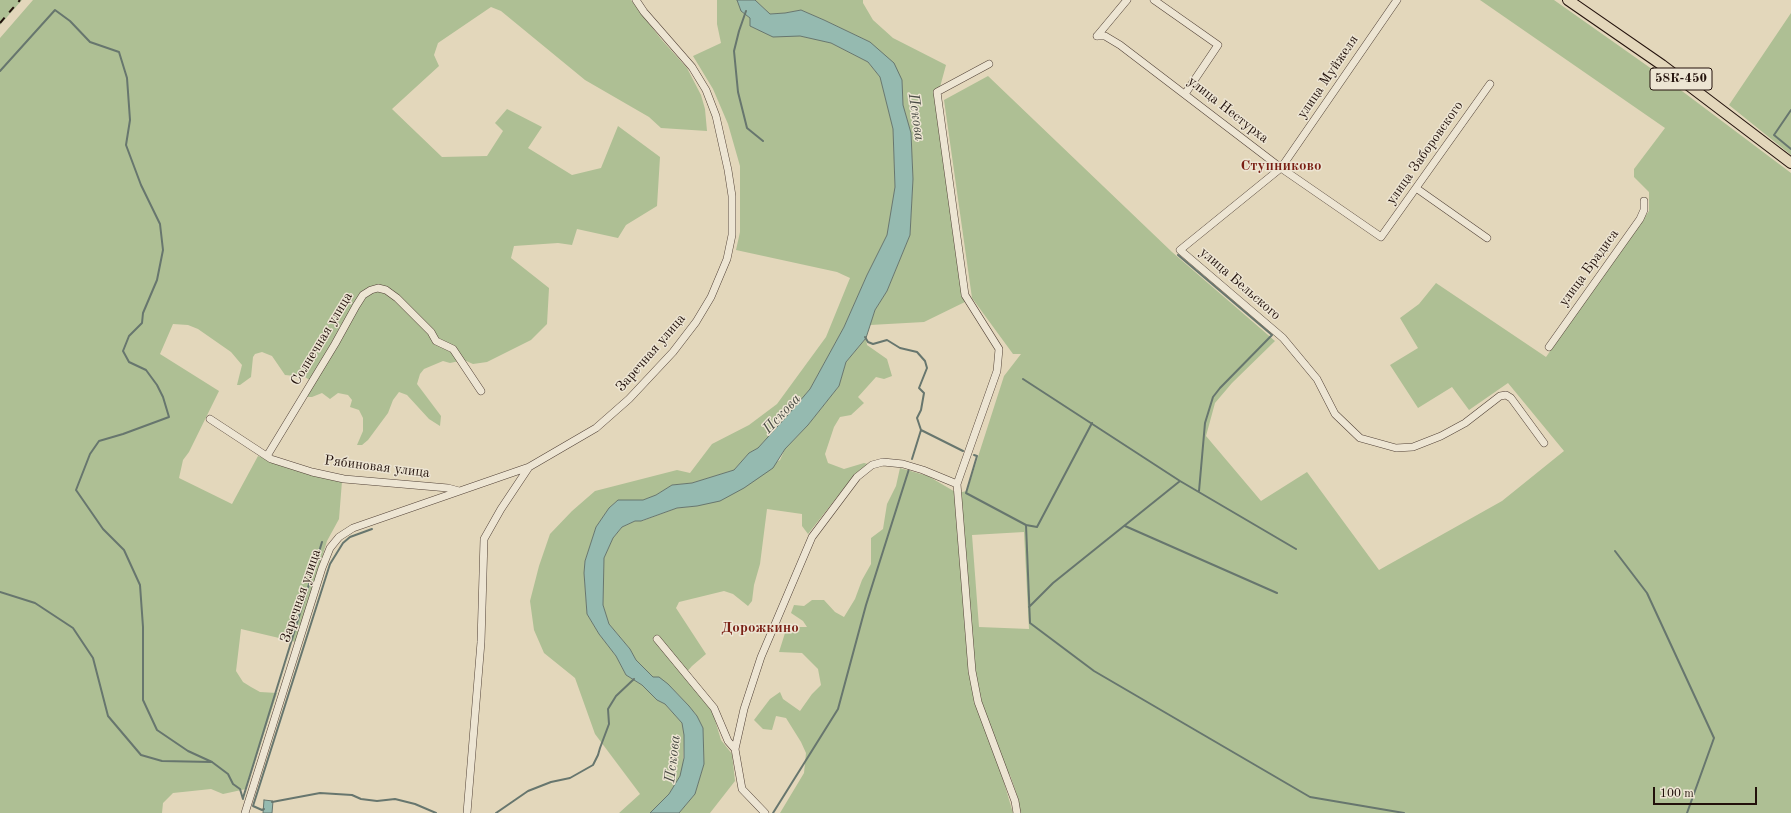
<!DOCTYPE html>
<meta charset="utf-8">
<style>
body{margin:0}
#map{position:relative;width:1791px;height:813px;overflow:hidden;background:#e3d7bb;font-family:"Old Standard TT",serif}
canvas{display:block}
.scale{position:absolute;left:1653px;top:787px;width:104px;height:18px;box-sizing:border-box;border:2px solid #22110b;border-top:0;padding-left:5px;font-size:12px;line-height:14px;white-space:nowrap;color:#22110b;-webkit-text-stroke:3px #ede5d3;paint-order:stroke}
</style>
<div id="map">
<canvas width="1791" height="813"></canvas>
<div class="scale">100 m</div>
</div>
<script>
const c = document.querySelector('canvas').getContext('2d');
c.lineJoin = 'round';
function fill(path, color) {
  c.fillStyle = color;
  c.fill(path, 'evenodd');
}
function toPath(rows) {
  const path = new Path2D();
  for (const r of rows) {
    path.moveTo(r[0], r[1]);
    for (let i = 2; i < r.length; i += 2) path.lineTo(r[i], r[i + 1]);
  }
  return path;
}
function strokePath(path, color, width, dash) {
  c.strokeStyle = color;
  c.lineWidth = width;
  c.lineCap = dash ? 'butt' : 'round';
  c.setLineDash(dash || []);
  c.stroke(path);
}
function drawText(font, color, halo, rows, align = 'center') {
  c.font = font + ' "Old Standard TT",serif';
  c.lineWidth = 3;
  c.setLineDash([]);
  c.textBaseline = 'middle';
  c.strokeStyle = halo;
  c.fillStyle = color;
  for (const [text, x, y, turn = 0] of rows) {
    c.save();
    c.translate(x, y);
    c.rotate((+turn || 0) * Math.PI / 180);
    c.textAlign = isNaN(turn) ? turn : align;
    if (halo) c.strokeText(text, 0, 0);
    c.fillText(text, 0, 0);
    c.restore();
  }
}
const green = toPath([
 [0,0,22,0,0,25],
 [33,0,631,0,661,39,687,68,701,95,705,109,707,131,661,128,649,117,585,80,501,11,491,7,438,43,434,55,439,66,392,109,442,157,487,156,503,131,495,123,507,109,542,127,528,148,572,175,601,168,618,126,660,157,657,206,626,225,618,238,577,229,572,245,558,243,514,246,511,258,549,288,547,324,531,340,487,362,473,364,464,360,450,363,443,361,424,369,420,374,417,384,441,416,440,426,429,419,407,395,399,392,393,400,388,413,368,440,362,445,357,445,363,431,363,418,359,410,350,407,352,400,348,395,338,393,330,399,322,393,312,397,308,397,307,394,311,381,305,377,285,375,272,356,262,352,255,354,253,357,251,377,240,385,237,385,242,365,231,352,198,329,188,325,173,324,160,354,219,391,189,452,183,460,179,478,232,504,258,456,301,472,342,481,339,519,327,541,296,642,241,629,236,671,243,682,251,687,260,692,277,693,246,789,223,794,211,789,173,793,163,803,162,813,0,813,0,38],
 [717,0,737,0,741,11,750,18,750,26,772,36,800,36,816,39,831,43,868,62,880,77,893,129,895,187,887,235,867,275,844,327,810,389,787,416,758,448,749,453,734,470,692,483,672,485,656,495,643,500,618,500,609,508,596,527,585,561,584,573,587,614,599,634,616,656,626,675,642,685,657,700,665,704,682,723,684,735,683,766,680,776,669,794,650,813,619,813,640,794,595,734,575,678,544,653,534,630,530,601,539,566,550,534,572,511,595,491,677,470,690,473,712,444,749,425,777,404,826,337,850,278,837,272,736,250,740,232,740,166,728,124,713,89,693,56,721,43,717,24],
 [755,0,863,0,863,3,873,20,893,38,946,65,937,98,969,300,924,322,870,325,875,310,887,291,910,235,913,179,911,133,903,105,902,80,870,42,824,20,801,10,785,13,770,14],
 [1480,0,1554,0,1666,79,1791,173,1791,813,1020,813,1018,798,1010,775,1000,769,1013,813,780,813,804,773,806,753,801,742,786,718,776,716,772,730,763,729,754,720,770,699,780,692,783,699,800,711,812,694,821,685,818,669,802,653,779,652,785,633,789,627,807,627,803,621,791,613,794,605,804,606,812,600,824,600,835,612,844,617,855,599,862,580,871,564,871,538,883,529,887,504,896,486,900,468,928,476,957,493,967,491,1004,376,1021,354,1013,354,972,298,944,100,988,76,1172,252,1275,341,1232,383,1215,403,1206,436,1261,501,1307,472,1379,570,1502,501,1564,451,1508,383,1469,410,1452,387,1418,408,1390,365,1418,348,1400,318,1419,304,1436,283,1546,357,1649,211,1649,192,1634,177,1634,169,1665,128],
 [1024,532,1029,629,979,627,972,535],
 [1791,13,1791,155,1729,105],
 [866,338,867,345,887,359,892,376,884,379,876,377,858,397,864,403,851,415,840,417,834,427,825,454,828,463,844,469,864,463,868,464,855,474,808,534,802,526,802,514,767,509,760,564,754,585,752,601,748,606,733,594,724,591,679,602,676,608,706,654,692,666,684,675,712,710,721,740,732,754,735,781,710,813,679,813,695,794,704,764,703,728,697,716,689,706,668,684,653,677,636,660,630,649,609,624,603,605,604,558,613,538,622,527,635,521,642,521,677,508,697,506,780,460,785,449,808,425,839,386,846,362]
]);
const water = toPath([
 [737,0,755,0,770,14,785,13,801,10,824,20,870,42,894,63,902,80,903,105,911,133,913,179,910,235,887,291,875,310,866,338,846,362,839,386,808,425,785,449,773,468,744,488,720,501,697,506,677,508,641,521,635,521,622,527,613,538,604,558,603,605,609,624,630,649,636,660,653,677,659,677,668,684,689,706,697,716,703,728,704,764,695,794,679,813,650,813,669,794,680,776,684,758,684,735,682,723,665,704,657,700,642,685,626,675,616,656,599,634,587,614,584,573,585,561,596,527,609,508,618,500,643,500,656,495,672,485,692,483,734,470,749,453,758,448,787,416,810,389,844,327,867,275,887,235,895,187,893,129,880,77,868,62,831,43,800,36,773,37,750,26,750,18,741,11,737,0],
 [264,800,273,801,272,813,263,813,264,800]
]);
const stream = toPath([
 [746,11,739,31,734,51,738,92,747,128,763,141],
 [0,71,55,10,70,21,90,42,119,52,127,78,130,120,126,145,141,185,160,224,163,250,157,280,143,313,142,323,129,336,123,351,129,362,146,370,157,385,163,397,169,417,123,434,99,441,90,454,76,490,103,529,124,550,140,585,143,627,143,700,157,730,188,751,212,762],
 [1791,110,1774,135,1791,149],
 [1178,255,1272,335,1220,388,1213,397,1205,423,1199,491],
 [865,337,868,342,873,344,887,340,900,348,917,352,925,361,927,368,919,388,924,393,921,410,917,418,921,430,963,451],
 [1023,379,1180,481],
 [974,455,977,456,966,493,1026,525,1030,623,1094,671,1310,797,1404,813],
 [912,459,921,430],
 [1026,525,1037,527,1092,423],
 [1125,526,1277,593],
 [1615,551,1647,593,1714,738,1687,813],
 [0,592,35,603,73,628,93,658,108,716,141,755,162,761,212,762,228,774,233,784,240,789,243,799],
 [1029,607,1053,583,1180,481,1296,549],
 [243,798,322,542],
 [272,802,320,793,352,795,361,799,377,801,395,799,415,804,436,813],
 [264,809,262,810,253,806,330,564,343,543,350,537,372,529],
 [496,813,528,791,551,782,570,778,593,765,598,755,600,748,609,724,608,709,616,696,634,679],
 [773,813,838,709,866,605,909,469]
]);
const minor = toPath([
 [1154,0,1218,45,1185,94],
 [1397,0,1281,168,1180,250,1283,338,1317,379,1335,414,1360,438,1396,448,1413,447,1441,436,1465,423,1500,396,1506,395,1511,398,1544,443],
 [1097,36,1105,36,1120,45,1281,168,1381,237,1490,84],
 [1097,36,1127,0],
 [989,64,937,92,965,295,999,349,997,371,957,484,972,671,978,702,1015,801,1017,813],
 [1416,188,1487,238],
 [1549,347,1640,219,1644,210,1644,201],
 [210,419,271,459,312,472,344,479,448,488,459,491],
 [267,456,335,344,356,306,363,295,371,290,378,288,386,290,397,298,431,332,436,341,453,349,481,391],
 [657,639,714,708,728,741,735,749],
 [245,813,322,568,330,548,339,537,353,528,529,467,596,428,629,399,673,352,696,322,711,297,727,259,732,235,732,196,728,170,716,116,706,90,692,67,644,12,636,0],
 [467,813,481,642,484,539,501,509,529,467],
 [765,813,742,789,735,749,744,709,761,657,812,537,857,477,872,465,883,462,903,464,923,470,957,484]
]);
const highway = toPath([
 [1568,0,1662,65,1791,163]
]);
const rail = toPath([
 [0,23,20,0]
]);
const shields = [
 [1681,79,62]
];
const shieldNames = [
 ["58К-450",1681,79]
];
const streetNames = [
 ["улица Муйжеля",1328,77,-56],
 ["улица Нестурха",1228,110,38],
 ["улица Заборовского",1425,153,-55],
 ["улица Брадиса",1589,268,-54],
 ["улица Бельского",1240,284,41],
 ["Солнечная улица",322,339,-59],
 ["Заречная улица",651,353,-49],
 ["Рябиновая улица",377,467,7],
 ["Заречная улица",301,596,-71]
];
const waterNames = [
 ["Пскова",916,117,82],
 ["Пскова",782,414,-47],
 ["Пскова",673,759,-83]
];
const neighbourhoodNames = [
 ["Ступниково",1281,166],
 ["Дорожкино",760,628]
];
fill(green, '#aebf94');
fill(water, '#95bab0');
strokePath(water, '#67766e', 1);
strokePath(stream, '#67766e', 2);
strokePath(minor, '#524237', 8);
strokePath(highway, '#22110b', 12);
strokePath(minor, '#ede5d3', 7);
strokePath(highway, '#e3d7bb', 10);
strokePath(rail, '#22110b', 2, [7, 7]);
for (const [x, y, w] of shields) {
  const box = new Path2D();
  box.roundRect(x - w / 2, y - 11, w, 22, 3);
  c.fillStyle = '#ede5d3';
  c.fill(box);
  strokePath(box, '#22110b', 1);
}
drawText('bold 13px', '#22110b', null, shieldNames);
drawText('14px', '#22110b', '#ede5d3', streetNames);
drawText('italic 15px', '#4a4c45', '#ede5d3', waterNames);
drawText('bold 15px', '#7a1f14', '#ede5d3', neighbourhoodNames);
</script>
